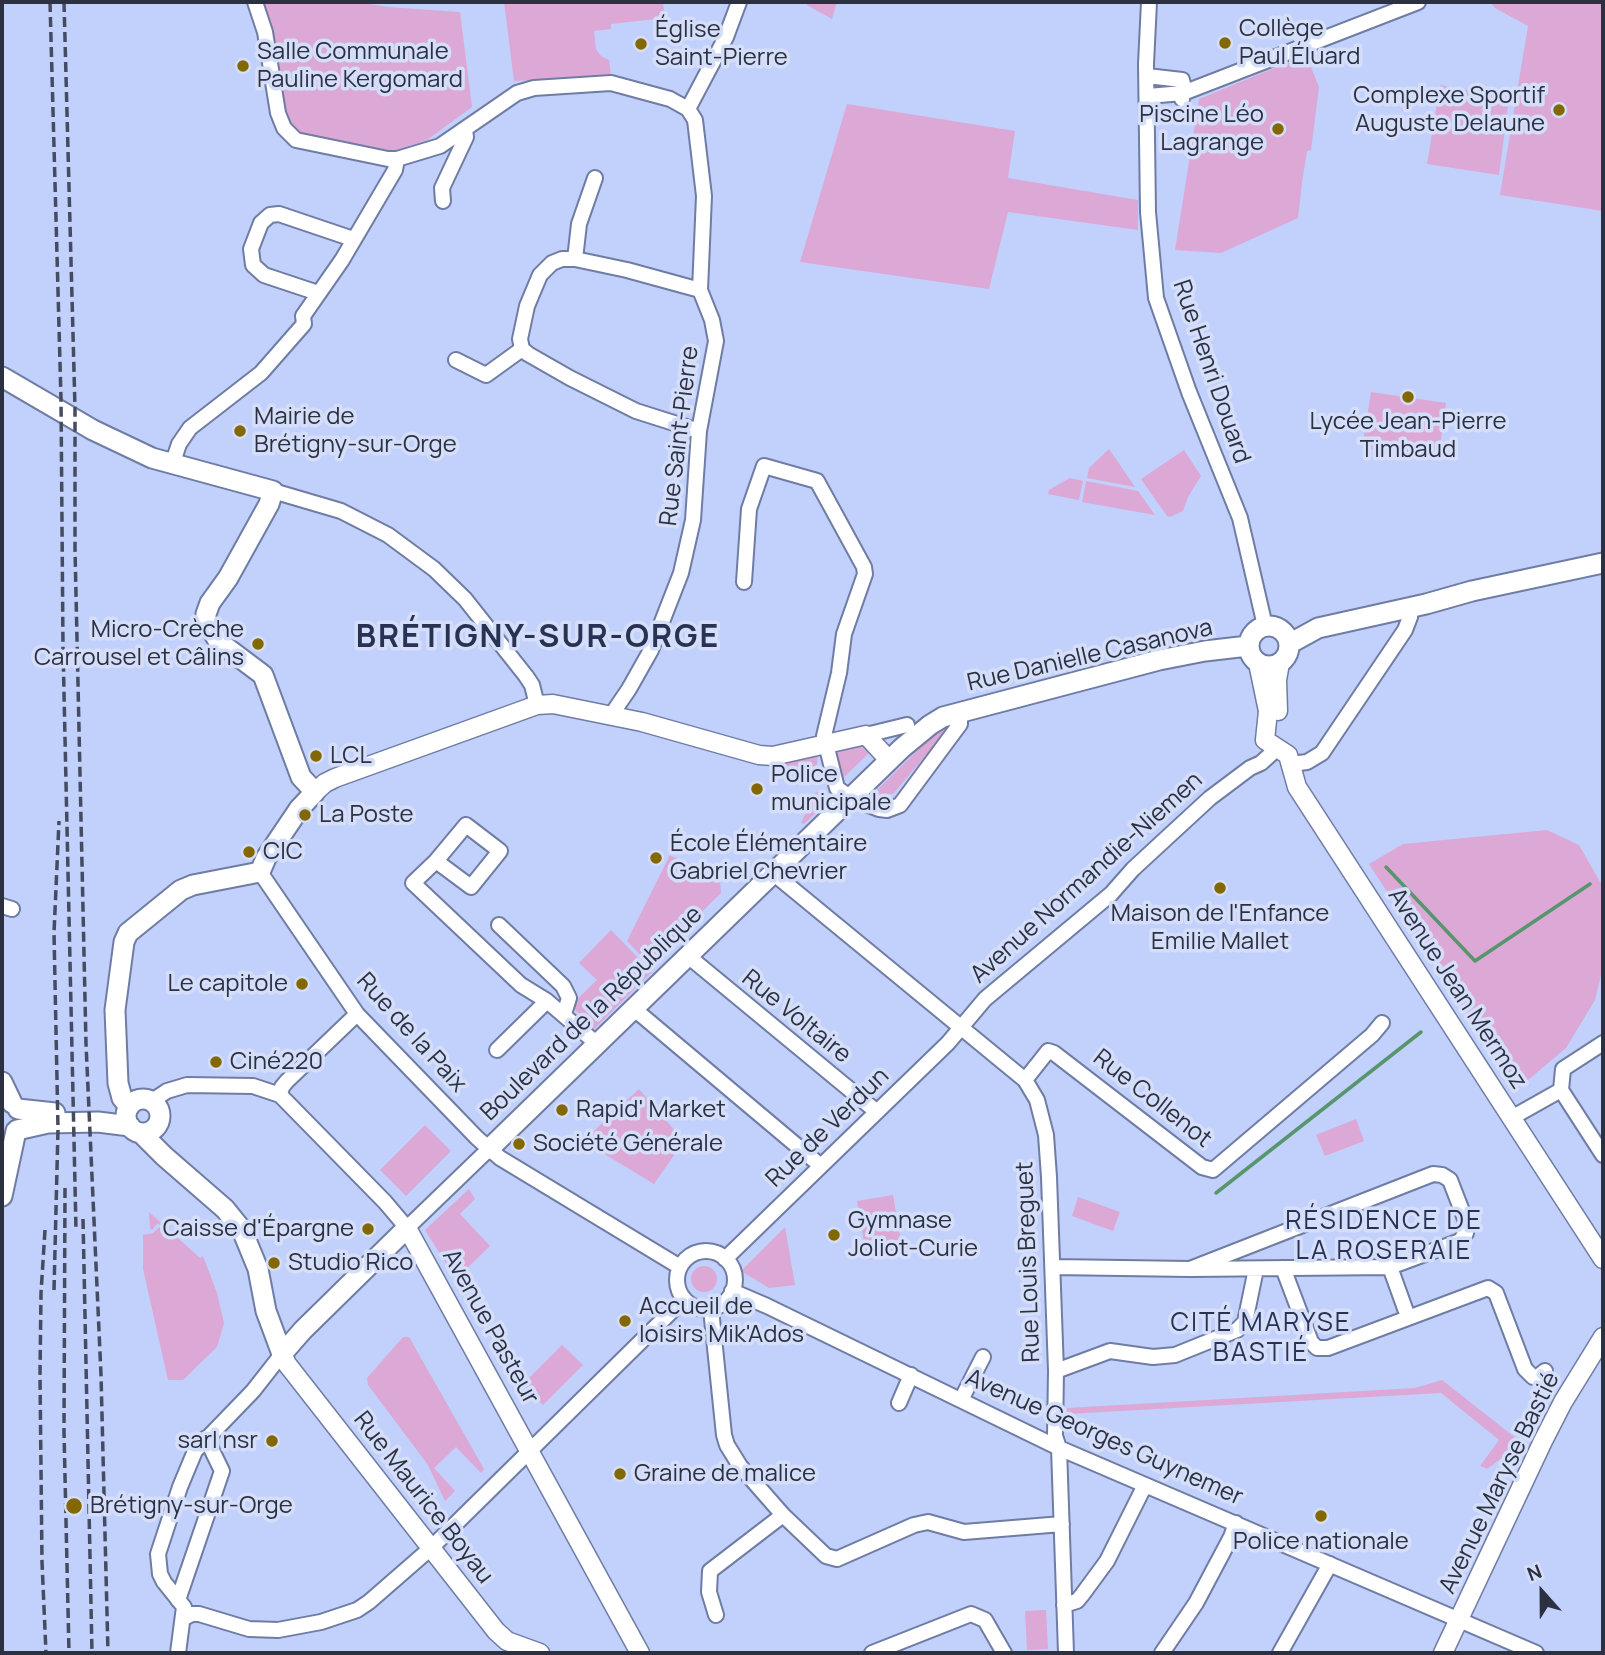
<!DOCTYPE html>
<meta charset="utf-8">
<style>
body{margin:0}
#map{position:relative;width:1605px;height:1655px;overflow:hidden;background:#c2d0fc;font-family:Manrope,sans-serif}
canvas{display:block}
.frame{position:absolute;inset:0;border:4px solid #2c3142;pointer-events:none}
.north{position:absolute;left:1507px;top:1557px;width:70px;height:70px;-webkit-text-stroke:5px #d5def9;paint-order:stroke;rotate:339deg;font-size:19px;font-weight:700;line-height:28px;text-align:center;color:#2c3142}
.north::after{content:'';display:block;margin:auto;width:24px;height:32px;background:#2c3142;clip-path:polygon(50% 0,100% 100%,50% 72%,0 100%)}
</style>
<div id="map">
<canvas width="1605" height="1655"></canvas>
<div class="frame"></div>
<div class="north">N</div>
</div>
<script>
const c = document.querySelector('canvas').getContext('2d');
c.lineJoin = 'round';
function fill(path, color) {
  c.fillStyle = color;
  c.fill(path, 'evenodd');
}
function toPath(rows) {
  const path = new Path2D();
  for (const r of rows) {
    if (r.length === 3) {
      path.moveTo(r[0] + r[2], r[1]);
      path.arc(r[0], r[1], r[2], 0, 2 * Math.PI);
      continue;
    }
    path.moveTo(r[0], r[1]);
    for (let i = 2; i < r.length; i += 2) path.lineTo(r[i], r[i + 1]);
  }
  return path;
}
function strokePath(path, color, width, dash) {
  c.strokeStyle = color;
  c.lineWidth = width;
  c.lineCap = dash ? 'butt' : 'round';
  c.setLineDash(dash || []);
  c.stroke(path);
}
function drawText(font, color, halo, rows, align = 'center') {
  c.font = font + ' Manrope,sans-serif';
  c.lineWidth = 7;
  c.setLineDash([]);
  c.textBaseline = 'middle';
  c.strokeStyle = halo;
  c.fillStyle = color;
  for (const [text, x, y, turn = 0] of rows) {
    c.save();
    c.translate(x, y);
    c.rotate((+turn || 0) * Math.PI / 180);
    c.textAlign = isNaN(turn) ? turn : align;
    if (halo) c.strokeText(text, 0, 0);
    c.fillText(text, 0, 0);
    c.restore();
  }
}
const green = toPath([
 [263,2,356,2,388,7,460,12,472,107,427,140,390,152,297,133,284,118],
 [504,2,663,2,665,18,611,24,611,29,594,31,596,49,601,56,609,60,611,76,514,81],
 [807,2,837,2,832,19,807,5],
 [1490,2,1603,2,1603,211,1500,195,1528,26,1495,8],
 [1306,55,1319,87,1311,150,1307,151,1302,183,1298,218,1221,253,1175,250,1199,99],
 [1440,85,1509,98,1499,175,1427,164],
 [847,104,1015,131,1008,178,1138,200,1138,230,1008,212,989,289,800,262],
 [1371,392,1446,403,1438,460,1362,448],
 [1109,449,1135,487,1087,478,1089,468],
 [1184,450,1201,476,1188,497,1183,511,1170,517,1167,516,1141,479],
 [1070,478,1083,481,1079,500,1048,494,1049,490],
 [1086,481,1138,491,1155,515,1082,502],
 [951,725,894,793,884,796,873,794,921,747,944,727],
 [865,742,873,749,840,781,832,748],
 [818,755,814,783,781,770,784,761,796,756,798,760],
 [818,792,827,797,828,801,804,824,801,823,815,793],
 [1547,830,1579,845,1603,887,1603,967,1595,1000,1566,1048,1516,1090,1369,864,1403,844],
 [670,855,720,881,721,893,649,964,627,941],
 [611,930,652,972,594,1029,571,1005,597,980,579,963],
 [639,1089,684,1141,654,1184,583,1141],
 [1356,1119,1364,1141,1325,1156,1316,1135],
 [425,1125,451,1151,406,1196,380,1170],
 [469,1189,475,1199,460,1214,490,1246,456,1279,425,1230],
 [893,1195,903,1254,867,1260,857,1201],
 [1078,1197,1120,1212,1113,1231,1072,1216],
 [149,1212,200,1258,203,1256,217,1293,224,1323,217,1347,183,1380,168,1380,143,1269,143,1235,153,1233,161,1226,158,1223,152,1230,150,1228],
 [785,1227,795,1285,769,1288,741,1271],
 [704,1279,13],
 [403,1337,409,1337,484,1469,481,1473,456,1447,434,1468,455,1491,445,1501,428,1465,368,1385,367,1378],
 [562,1345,583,1365,543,1405,522,1385],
 [1442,1380,1522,1443,1487,1469,1480,1466,1499,1440,1441,1393,1067,1414,1067,1408,1415,1388],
 [1046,1610,1048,1649,1027,1650,1025,1611]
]);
const stream = toPath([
 [1386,867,1475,961,1590,884],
 [1216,1193,1421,1032]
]);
const minor = toPath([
 [255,2,265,32,278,113,284,128,296,140,388,159,397,159,440,146,517,93,534,88,611,83,670,99,688,109,695,120,704,196,700,290,712,320,716,341,699,431,693,520,681,573,651,650,629,689,612,714],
 [1149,2,1146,64,1148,212,1156,298,1189,392,1240,518,1265,626],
 [1147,76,1182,80,1184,88,1182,99],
 [1148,96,1183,93,1418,2],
 [688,109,726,37,739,2],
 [443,201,442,188,466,137,465,129],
 [575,259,579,224,595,178],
 [318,293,264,275,253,265,251,249,261,223,270,215,279,214,353,239],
 [456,360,486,375,522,349],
 [699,431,636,411,570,378,528,354,522,349,520,339,527,306,540,275,552,263,562,259,575,259,627,270,700,290],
 [172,465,179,444,190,428,261,373,304,324,303,316,342,260,395,170,397,159],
 [273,491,341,511,388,535,434,569,465,599,526,676,532,685,537,705],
 [744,582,749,509,764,466,817,481,864,567,865,574,844,634,839,673,824,736,837,788,851,798,879,809,887,810,900,805,960,724,960,712],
 [866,735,907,725],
 [1291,764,1307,762,1322,753,1405,630,1410,617,1411,607],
 [436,861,471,887,500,851,466,825,436,861,413,883,521,985,547,1001,596,1043],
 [260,872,357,1014,477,1138,500,1158,680,1267],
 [773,873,1025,1080,1037,1100,1046,1135,1049,1177,1056,1371,1055,1436,1059,1448,1066,1653],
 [2,906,12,909],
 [499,925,563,986,569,998,564,1014],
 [688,956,877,1112],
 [633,1008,821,1166],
 [1603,1043,1563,1069,1561,1090,1603,1155],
 [497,1050,547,1001],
 [1025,1080,1048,1051,1054,1053,1202,1167,1213,1170,1372,1035,1382,1023],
 [280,1095,282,1087,287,1081,357,1014],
 [152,1101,167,1091,187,1085,253,1086,280,1095,385,1202,407,1228,489,1149],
 [1513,1117,1561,1090],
 [706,1280,29],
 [725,1259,948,1043,985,999,1111,894,1133,869,1210,798,1250,768,1261,763,1271,754,1276,746],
 [1053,1267,1190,1269,1433,1174,1442,1175,1450,1180,1467,1224,1466,1233,1460,1241,1390,1267,1190,1269],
 [1390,1267,1408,1317],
 [1283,1268,1311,1342,1317,1348,1328,1348,1488,1288,1496,1293,1525,1369,1533,1377,1539,1376,1545,1371],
 [732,1291,767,1306,1059,1448,1536,1653],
 [711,1309,724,1435,727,1445,740,1466,783,1515,826,1556,837,1559,914,1525,928,1522,964,1532,1062,1524],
 [1056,1371,1110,1351,1153,1357,1175,1355,1237,1330,1245,1322,1256,1269],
 [961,1400,983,1357],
 [899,1403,911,1375],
 [178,1600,222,1471,206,1438],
 [1064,1605,1077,1601,1082,1595,1107,1561,1145,1485],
 [716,1615,709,1592,710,1571,783,1515],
 [184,1618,192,1614,199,1614,249,1629,278,1630,321,1622,357,1610,369,1602,431,1548,684,1299],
 [178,1653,184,1607,164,1582,160,1574,158,1554,180,1487,195,1451,253,1391,282,1354],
 [872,1653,971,1614,985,1620,1004,1653],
 [1162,1653,1196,1603,1231,1537,1236,1523],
 [1280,1653,1330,1564]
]);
const tertiary = toPath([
 [1258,663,1268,711,1265,740,1288,755,1297,787,1603,1259],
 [1278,711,1277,680,1280,663],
 [315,792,325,783,335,778,537,705,553,704,642,722,759,755,773,756,866,735,889,760],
 [407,1228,640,1653],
 [282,1354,287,1364,496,1631,507,1641,540,1653],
 [1443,1653,1543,1441,1563,1402,1603,1337]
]);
const secondary = toPath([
 [2,377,93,430,152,458,273,491,269,504,228,578,210,603,206,614,206,621,219,642,263,675,301,777,315,792,299,809,266,858,260,872,193,885,181,890,128,933,124,942,115,1010,118,1083,122,1098,129,1107],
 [1269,646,20],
 [1289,644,1318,628,1426,604,1472,591,1603,563],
 [2,1082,12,1103],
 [143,1116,17],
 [18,1109,55,1113],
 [17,1130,48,1123,98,1122,130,1126],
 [141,1133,164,1156,225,1209,242,1230,258,1269,266,1311,282,1354,303,1330,407,1228],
 [489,1149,902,748,930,725,943,717,1159,660,1205,651,1248,646],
 [2,1196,16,1131]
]);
const rail = toPath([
 [50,2,61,399,63,648,76,1230],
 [64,2,75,408,75,549,86,1044,101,1375,108,1653],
 [65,1188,64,1432,69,1653],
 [83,1219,92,1653],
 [45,1230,41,1293,40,1375,42,1562,46,1653],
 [54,1290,58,1129,54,933,59,821]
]);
const markers = [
 [1225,43,7,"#836801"],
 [641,44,7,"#836801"],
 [243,66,7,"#836801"],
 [1559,110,7,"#836801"],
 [1278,129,7,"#836801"],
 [1408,397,7,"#836801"],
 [240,431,7,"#836801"],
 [258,644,7,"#836801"],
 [316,756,7,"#836801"],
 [757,789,7,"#836801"],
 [305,815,7,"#836801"],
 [249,852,7,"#836801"],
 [656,858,7,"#836801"],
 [1220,888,7,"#836801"],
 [302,984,7,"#836801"],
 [216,1062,7,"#836801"],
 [562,1110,7,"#836801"],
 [519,1144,7,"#836801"],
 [368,1229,7,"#836801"],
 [834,1235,7,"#836801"],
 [274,1263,7,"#836801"],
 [625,1321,7,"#836801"],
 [272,1441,7,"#836801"],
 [620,1474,7,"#836801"],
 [74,1506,9,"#836801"],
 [1321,1516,7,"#836801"]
];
const poiNames = [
 ["Collège",1239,29],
 ["Paul Éluard",1239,57],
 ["Église",655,30],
 ["Saint-Pierre",655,58],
 ["Salle Communale",257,52],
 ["Pauline Kergomard",257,80],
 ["Complexe Sportif",1545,96,"right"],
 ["Auguste Delaune",1545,124,"right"],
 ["Piscine Léo",1264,115,"right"],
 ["Lagrange",1264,143,"right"],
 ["Mairie de",254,417],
 ["Brétigny-sur-Orge",254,445],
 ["Lycée Jean-Pierre",1408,422,"center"],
 ["Timbaud",1408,450,"center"],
 ["Micro-Crèche",244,630,"right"],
 ["Carrousel et Câlins",244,658,"right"],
 ["LCL",330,756],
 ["Police",771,775],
 ["municipale",771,803],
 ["La Poste",319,815],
 ["École Élémentaire",670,844],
 ["Gabriel Chevrier",670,872],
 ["CIC",263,852],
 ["Maison de l'Enfance",1220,914,"center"],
 ["Emilie Mallet",1220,942,"center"],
 ["Le capitole",288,984,"right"],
 ["Ciné220",230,1062],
 ["Rapid' Market",576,1110],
 ["Société Générale",533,1144],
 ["Gymnase",848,1221],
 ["Joliot-Curie",848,1249],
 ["Caisse d'Épargne",354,1229,"right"],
 ["Studio Rico",288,1263],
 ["Accueil de",639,1307],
 ["loisirs Mik'Ados",639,1335],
 ["sarl nsr",258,1441,"right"],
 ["Graine de malice",634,1474],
 ["Brétigny-sur-Orge",90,1506],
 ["Police nationale",1321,1542,"center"]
];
const streetNames = [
 ["Rue Henri Douard",1211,372,71],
 ["Rue Saint-Pierre",680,436,-83],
 ["Rue Danielle Casanova",1090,656,-13],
 ["Avenue Normandie-Niemen",1087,878,-42],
 ["Avenue Jean Mermoz",1457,989,57],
 ["Boulevard de la République",592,1014,-44],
 ["Rue Voltaire",796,1017,39],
 ["Rue de la Paix",411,1033,48],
 ["Rue Collenot",1152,1099,38],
 ["Rue de Verdun",828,1128,-44],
 ["Rue Louis Breguet",1029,1262,-92],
 ["Avenue Pasteur",490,1327,61],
 ["Avenue Georges Guynemer",1104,1438,24],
 ["Avenue Maryse Bastié",1500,1483,-64],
 ["Rue Maurice Boyau",423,1498,52]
];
const neighbourhoodNames = [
 ["RÉSIDENCE DE",1384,1222],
 ["LA ROSERAIE",1384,1252],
 ["CITÉ MARYSE",1261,1324],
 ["BASTIÉ",1261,1354]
];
const districtNames = [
 ["BRÉTIGNY-SUR-ORGE",538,638]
];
fill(green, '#dca8d5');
strokePath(stream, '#57956d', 3.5);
strokePath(minor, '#6f7ca4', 18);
strokePath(tertiary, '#6f7ca4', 21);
strokePath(secondary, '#6f7ca4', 23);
strokePath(minor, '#fff', 14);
strokePath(tertiary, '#fff', 18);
strokePath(secondary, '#fff', 19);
strokePath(rail, '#454b61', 3.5, [10, 5]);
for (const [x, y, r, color] of markers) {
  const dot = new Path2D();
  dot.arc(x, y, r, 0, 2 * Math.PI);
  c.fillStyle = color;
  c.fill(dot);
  strokePath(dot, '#d5def9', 2.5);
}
drawText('24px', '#2c3142', '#d5def9', poiNames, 'left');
drawText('24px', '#2c3142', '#d5def9', streetNames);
c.letterSpacing = '2px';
drawText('26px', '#283254', '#d5def9', neighbourhoodNames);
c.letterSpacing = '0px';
c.letterSpacing = '2px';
drawText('bold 32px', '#283254', '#d5def9', districtNames);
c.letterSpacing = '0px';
</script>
